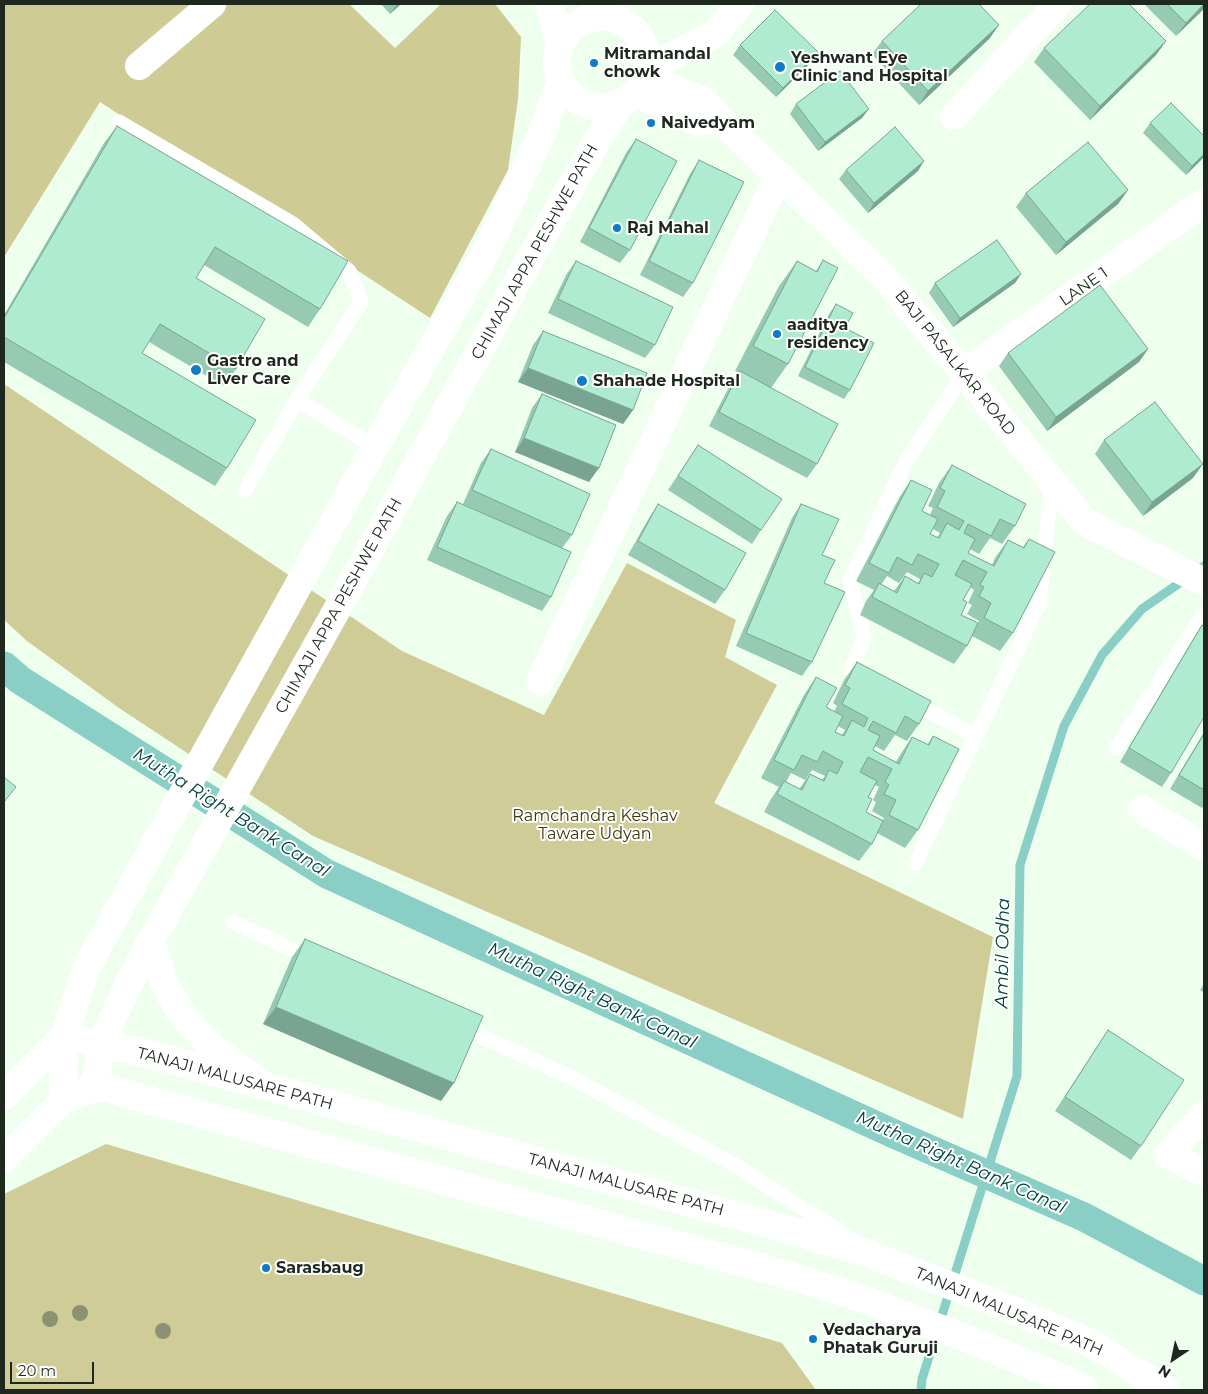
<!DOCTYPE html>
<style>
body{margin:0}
#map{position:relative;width:1208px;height:1394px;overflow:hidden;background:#efe;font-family:Montserrat,sans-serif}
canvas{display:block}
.frame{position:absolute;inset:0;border:5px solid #1e281e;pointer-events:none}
.north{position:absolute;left:1148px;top:1334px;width:50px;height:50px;-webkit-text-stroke:4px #fff;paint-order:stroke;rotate:214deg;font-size:14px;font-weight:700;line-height:20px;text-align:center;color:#1e281e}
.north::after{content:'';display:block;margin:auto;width:18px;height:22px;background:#1e281e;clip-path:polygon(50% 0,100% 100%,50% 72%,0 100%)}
.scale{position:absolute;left:10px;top:1362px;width:84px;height:22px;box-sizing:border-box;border:2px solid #1e281e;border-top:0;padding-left:6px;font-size:15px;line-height:18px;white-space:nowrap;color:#1e281e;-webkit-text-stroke:4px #fff;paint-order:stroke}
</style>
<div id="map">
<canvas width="1208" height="1394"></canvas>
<div class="frame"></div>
<div class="north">N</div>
<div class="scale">20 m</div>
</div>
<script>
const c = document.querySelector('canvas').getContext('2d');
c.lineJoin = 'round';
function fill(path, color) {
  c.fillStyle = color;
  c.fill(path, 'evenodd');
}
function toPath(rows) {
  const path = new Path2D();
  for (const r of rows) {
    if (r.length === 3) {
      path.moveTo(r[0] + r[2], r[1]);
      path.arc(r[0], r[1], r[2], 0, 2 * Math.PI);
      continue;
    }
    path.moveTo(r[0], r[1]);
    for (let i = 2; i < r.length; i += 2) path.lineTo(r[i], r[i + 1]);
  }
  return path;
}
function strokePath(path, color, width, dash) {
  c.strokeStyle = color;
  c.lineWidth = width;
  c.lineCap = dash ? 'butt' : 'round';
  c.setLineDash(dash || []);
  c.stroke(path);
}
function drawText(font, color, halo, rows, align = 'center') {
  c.font = font + ' Montserrat,sans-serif';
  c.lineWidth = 4;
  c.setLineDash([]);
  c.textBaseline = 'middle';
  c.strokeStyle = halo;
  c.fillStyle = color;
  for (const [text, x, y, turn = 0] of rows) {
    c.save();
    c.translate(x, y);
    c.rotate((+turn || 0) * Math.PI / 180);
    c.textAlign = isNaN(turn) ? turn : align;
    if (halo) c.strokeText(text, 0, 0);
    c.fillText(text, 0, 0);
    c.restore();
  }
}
const green = toPath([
 [4,384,402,651,544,715,627,563,736,620,725,657,777,685,714,803,993,937,963,1119,313,836,119,708,27,641,4,620],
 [106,1144,782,1343,816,1390,4,1390,4,1194]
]);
const forest = toPath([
 [4,4,349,4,395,48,441,4,495,4,521,37,518,99,508,170,430,318,100,102,4,257]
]);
const stream = toPath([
 [921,1390,922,1379,1017,1076,1020,865,1064,726,1102,655,1142,609,1204,566]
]);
const canal = toPath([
 [4,666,20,680,327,874,892,1133,1084,1217,1204,1281]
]);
const lane = toPath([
 [119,122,293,224,349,271,361,302,297,400,375,447],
 [245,491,297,400],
 [868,679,851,670,864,637,850,580,906,462,964,373],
 [908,700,976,736],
 [1116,748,1204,615],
 [915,864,1039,604,1052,482],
 [233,922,315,960],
 [457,1025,574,1079,733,1164,853,1240]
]);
const street = toPath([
 [139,66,212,4],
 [647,69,715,34,740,4],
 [645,78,704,101,720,119,883,276,964,373,1085,522,1204,582],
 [636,93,698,122,720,119],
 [954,116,1058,4],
 [964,373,1204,202],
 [540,682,779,175],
 [1142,809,1204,847],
 [1204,1114,1168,1155,1204,1172]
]);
const secondary = toPath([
 [549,4,560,45],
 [602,62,45],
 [94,1088,102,1043,126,989,151,941,348,590,521,275,601,134,621,103],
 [63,1100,64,1036,88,965,375,447,485,254,539,140,561,80]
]);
const primary = toPath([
 [151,941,165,985,185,1019,213,1048,253,1077],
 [4,1096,64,1036,149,1054,804,1234,866,1253,988,1300,1091,1343,1166,1390],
 [4,1159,63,1100,94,1088,106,1088,791,1276,852,1295,971,1340,1071,1382,1085,1390]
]);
const trees = [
 [80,1313],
 [50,1319],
 [163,1331]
];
const wall = toPath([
 [381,4,401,4,390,14],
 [1144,4,1204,4,1176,36],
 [999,25,989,39,919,105,872,54,882,41],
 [1166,41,1156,55,1090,120,1034,62,1044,48],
 [740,45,812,61,776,97,733,55],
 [796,104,862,118,818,151,790,114],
 [1150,123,1204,157,1186,175,1143,133],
 [117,126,320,309,308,327,204,265,196,278,236,369,224,386,149,342,142,353,227,468,215,486,4,362,4,315,104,143],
 [636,139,630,250,620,263,580,242,626,153],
 [699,160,693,283,683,297,640,275,690,174],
 [846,170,918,171,868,213,839,179],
 [1128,190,1118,204,1056,255,1016,207,1026,193],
 [823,260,788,364,771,388,817,464,807,478,709,426,730,385,739,373,735,371,779,286,797,261,816,271],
 [576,261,655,345,645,358,548,313,566,275],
 [1021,274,1015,283,953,327,929,293,935,283],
 [836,304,845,328,850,390,844,399,798,376,829,314],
 [543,331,633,410,623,424,518,382,533,345],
 [1148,349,1139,362,1047,431,999,366,1008,353],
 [542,394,589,482,515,452,532,408],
 [1104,440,1193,478,1143,516,1095,454],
 [698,445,761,530,752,544,668,490],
 [491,449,572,535,562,548,551,597,542,611,427,560,447,516,457,502,522,531,463,504,481,463],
 [952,465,1015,526,1002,544,990,538,979,554,970,549,968,553,992,565,995,558,1008,540,1023,547,1029,539,1013,633,1000,651,972,636,967,646,954,664,860,615,866,601,874,590,856,581,899,498,911,480,922,511,930,515,933,508,928,506,939,483],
 [933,529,940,533,937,538,930,534],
 [907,572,920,579,918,583,905,576,894,591,881,585,887,576,899,583],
 [970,587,974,590,968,603,972,605,967,614,979,621,978,623,961,615,963,600],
 [658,504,725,590,715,604,628,555,649,518],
 [801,504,822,555,824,583,812,662,802,676,736,646,792,518],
 [1202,625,1171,773,1162,787,1120,762,1193,639],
 [857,662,919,724,907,741,895,735,884,751,875,746,873,750,896,762,900,755,912,737,927,745,933,736,918,830,905,848,877,833,872,844,859,861,764,812,771,799,779,787,761,778,804,695,816,677,826,707,834,712,837,706,833,703,844,680],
 [838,726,845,730,842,735,835,732],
 [812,770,825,776,822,780,810,774,799,789,786,782,791,773,805,780],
 [875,785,879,787,873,800,876,802,872,811,884,818,883,820,866,812,868,797],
 [1204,732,1204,804,1202,808,1170,789],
 [305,939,441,1101,263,1024,292,957],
 [1204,984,1204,993,1200,990],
 [1108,1030,1141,1146,1131,1160,1055,1111]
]);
const shadedWall = toPath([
 [397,4,401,4,390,14],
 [1204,4,1204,9,1176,36,1186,23],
 [999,25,989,39,919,105,928,91],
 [1166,41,1156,55,1090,120,1100,106],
 [818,52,812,61,776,97,783,88],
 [869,109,862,118,818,151,825,142],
 [1204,154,1204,157,1186,175,1192,166],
 [924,161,918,171,868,213,874,203],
 [1128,190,1118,204,1056,255,1066,242],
 [1021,274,1015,283,953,327,960,318],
 [1148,349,1139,362,1047,431,1056,417],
 [528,368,633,410,623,424,518,382],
 [524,438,599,468,589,482,515,452],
 [1203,464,1193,478,1143,516,1152,502],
 [276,1007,454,1083,441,1101,263,1024]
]);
const building = toPath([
 [921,4,979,4,999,25,928,91,882,41,921,4],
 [1090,4,1129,4,1166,41,1100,106,1044,48,1090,4],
 [1167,4,1204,4,1186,23,1167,4],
 [775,10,818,52,783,88,740,45,775,10],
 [840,71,869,109,825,142,796,104,840,71],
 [1171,103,1204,136,1204,154,1192,166,1150,123,1171,103],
 [117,126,348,261,320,309,215,247,196,278,265,319,236,369,160,324,142,353,256,420,227,468,4,337,4,318,117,126],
 [895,127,924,161,874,203,846,170,895,127],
 [636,139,677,161,630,250,589,228,636,139],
 [1088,142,1128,190,1066,242,1026,193,1088,142],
 [699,160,744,182,693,283,649,261,699,160],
 [997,240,1021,274,960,318,935,283,997,240],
 [823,260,838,268,788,364,753,346,797,261,817,272,823,260],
 [576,261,673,307,655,345,558,299,576,261],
 [1100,285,1148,349,1056,417,1008,353,1100,285],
 [836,304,853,313,845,328,874,343,850,390,805,367,836,304],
 [543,331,647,373,633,410,528,368,543,331],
 [740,371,838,424,817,464,719,412,740,371],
 [542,394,616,425,599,468,524,438,542,394],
 [1155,402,1203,464,1152,502,1104,440,1155,402],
 [698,445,782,499,761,530,678,476,698,445],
 [491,449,590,494,572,535,472,490,491,449],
 [952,465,1026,504,1015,526,1000,519,991,536,968,524,964,533,975,539,968,553,994,566,1008,540,1024,548,1029,539,1055,552,1013,633,984,618,991,603,979,596,984,587,980,585,987,572,963,560,955,575,972,584,963,600,967,602,961,615,978,623,967,646,872,597,879,583,897,593,905,576,919,584,924,573,932,577,939,564,918,554,912,565,897,557,889,573,869,563,911,480,932,490,922,511,938,519,930,534,939,538,947,523,959,530,964,521,937,507,945,491,940,488,952,465],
 [457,502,571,552,551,597,437,547,457,502],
 [658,504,746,553,725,590,638,541,658,504],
 [801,504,839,519,822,555,835,560,824,583,845,592,812,662,746,633,801,504],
 [1202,625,1204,627,1204,717,1171,773,1129,748,1202,625],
 [857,662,931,701,919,724,905,716,896,733,873,721,868,730,880,736,873,750,899,764,912,737,929,745,933,736,959,749,918,830,889,815,896,800,884,794,889,785,885,782,892,769,868,757,860,772,877,781,868,797,872,799,866,812,883,821,872,844,777,794,784,781,802,790,810,774,824,781,829,770,837,774,843,762,823,751,817,762,802,755,794,770,774,760,816,677,837,688,826,707,843,716,835,732,844,736,852,720,864,727,868,718,842,704,850,688,845,685,857,662],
 [1204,734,1204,790,1179,775,1204,734],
 [4,777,16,787,4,802,4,777],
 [305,939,483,1016,454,1083,276,1007,305,939],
 [1108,1030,1184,1080,1141,1146,1065,1097,1108,1030]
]);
const markers = [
 [594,63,5,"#0e7bc6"],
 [780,67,6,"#0e7bc6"],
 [651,123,5,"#0e7bc6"],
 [617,228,5,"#0e7bc6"],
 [777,334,5,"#0e7bc6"],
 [196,370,6,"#0e7bc6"],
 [582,381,6,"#0e7bc6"],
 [266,1268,5,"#0e7bc6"],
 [813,1339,5,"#0e7bc6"]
];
const poiNames = [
 ["Mitramandal",604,54],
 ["chowk",604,72],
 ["Yeshwant Eye",791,58],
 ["Clinic and Hospital",791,76],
 ["Naivedyam",661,123],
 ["Raj Mahal",627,228],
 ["aaditya",787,325],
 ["residency",787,343],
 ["Gastro and",207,361],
 ["Liver Care",207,379],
 ["Shahade Hospital",593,381],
 ["Sarasbaug",276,1268],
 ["Vedacharya",823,1330],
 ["Phatak Guruji",823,1348]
];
const streetNames = [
 ["CHIMAJI APPA PESHWE PATH",535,252,-61],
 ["LANE 1",1084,287,-35],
 ["BAJI PASALKAR ROAD",955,363,51],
 ["CHIMAJI APPA PESHWE PATH",339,606,-61],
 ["TANAJI MALUSARE PATH",235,1079,15],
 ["TANAJI MALUSARE PATH",626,1185,15],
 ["TANAJI MALUSARE PATH",1009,1312,23]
];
const parkNames = [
 ["Ramchandra Keshav",595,816],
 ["Taware Udyan",595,834]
];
const waterNames = [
 ["Mutha Right Bank Canal",231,813,32],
 ["Ambil Odha",1003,953,-89],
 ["Mutha Right Bank Canal",592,996,25],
 ["Mutha Right Bank Canal",961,1163,24]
];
fill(green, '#cfcc98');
fill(forest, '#cfcb95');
strokePath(stream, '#89cfc6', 9);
strokePath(canal, '#89cfc6', 29);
strokePath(lane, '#fff', 15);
strokePath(street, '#fff', 28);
strokePath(secondary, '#fff', 28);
strokePath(primary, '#fff', 28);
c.fillStyle = '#8c9172';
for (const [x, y] of trees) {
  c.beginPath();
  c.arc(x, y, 8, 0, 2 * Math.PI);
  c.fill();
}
fill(wall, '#96cab3');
fill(shadedWall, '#7aa492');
fill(building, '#aeebd0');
strokePath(building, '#7aa492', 1);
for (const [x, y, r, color] of markers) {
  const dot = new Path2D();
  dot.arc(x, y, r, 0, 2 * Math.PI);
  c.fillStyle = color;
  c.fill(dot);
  strokePath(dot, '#fff', 2);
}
drawText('bold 16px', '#1e281e', '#fff', poiNames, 'left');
drawText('16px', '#1e281e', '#fff', streetNames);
drawText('16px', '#3b370c', '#fff', parkNames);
drawText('italic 18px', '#00443e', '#fff', waterNames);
</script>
